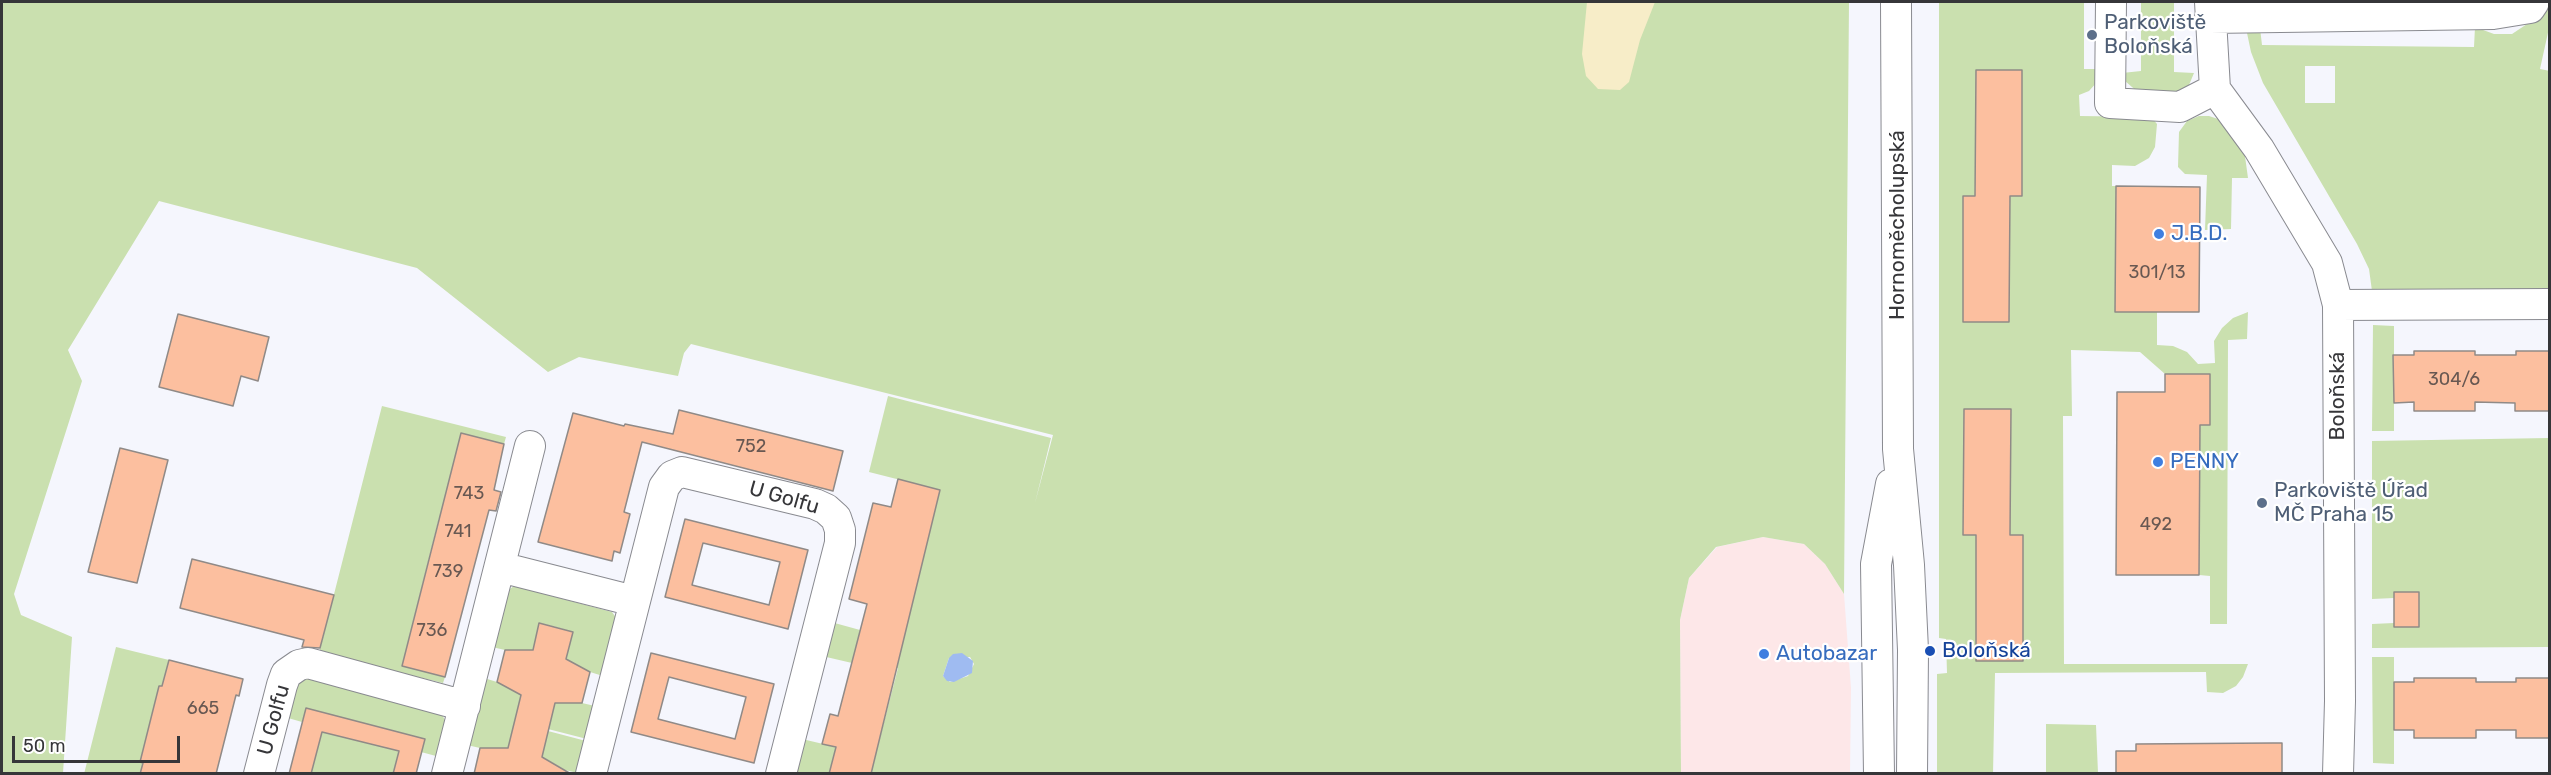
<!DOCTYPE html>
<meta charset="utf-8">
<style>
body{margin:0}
#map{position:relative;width:2551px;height:775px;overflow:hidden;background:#f5f6fd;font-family:Rubik,sans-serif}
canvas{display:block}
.frame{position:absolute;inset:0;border:3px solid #363639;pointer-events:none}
.scale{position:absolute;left:12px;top:736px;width:168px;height:27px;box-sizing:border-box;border:3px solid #363639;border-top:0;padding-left:8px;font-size:18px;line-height:21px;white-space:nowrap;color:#363639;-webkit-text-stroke:4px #fff;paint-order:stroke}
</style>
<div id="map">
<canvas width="2551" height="775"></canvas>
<div class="frame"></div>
<div class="scale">50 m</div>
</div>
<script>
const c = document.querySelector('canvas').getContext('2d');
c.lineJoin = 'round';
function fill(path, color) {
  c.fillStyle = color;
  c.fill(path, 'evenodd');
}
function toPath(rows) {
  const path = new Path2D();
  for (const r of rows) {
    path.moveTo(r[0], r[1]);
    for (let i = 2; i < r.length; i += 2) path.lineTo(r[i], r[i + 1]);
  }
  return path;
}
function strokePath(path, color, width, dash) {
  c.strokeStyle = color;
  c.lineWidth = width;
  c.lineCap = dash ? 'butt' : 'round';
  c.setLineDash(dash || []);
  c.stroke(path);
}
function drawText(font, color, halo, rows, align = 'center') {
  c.font = font + ' Rubik,sans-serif';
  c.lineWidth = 4.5;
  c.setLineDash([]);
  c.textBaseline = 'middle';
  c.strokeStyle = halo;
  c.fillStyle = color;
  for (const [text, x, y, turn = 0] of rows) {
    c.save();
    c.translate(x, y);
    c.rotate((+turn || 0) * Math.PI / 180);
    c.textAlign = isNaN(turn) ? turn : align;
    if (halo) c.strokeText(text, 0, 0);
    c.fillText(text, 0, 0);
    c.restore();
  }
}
const commercial = toPath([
 [1763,537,1804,544,1825,564,1844,594,1851,688,1850,773,1681,774,1680,620,1689,578,1717,547]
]);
const green = toPath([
 [2,2,1849,2,1844,594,1825,564,1804,544,1763,537,1716,547,1689,578,1680,620,1681,773,871,773,898,668,854,657,852,663,822,656,831,622,860,630,858,640,900,651,940,490,869,472,888,396,1051,438,1035,503,1053,435,691,344,684,353,678,376,579,357,548,372,417,268,159,201,68,350,82,381,14,594,21,615,72,637,63,773,2,774],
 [970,657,974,664,968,676,950,682,943,676,949,658],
 [1939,2,2084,2,2084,69,2101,69,2098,81,2089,91,2079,95,2080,116,2151,117,2157,124,2155,147,2149,158,2135,166,2112,165,2112,186,2116,186,2115,312,2157,312,2157,345,2173,346,2187,352,2198,364,2215,363,2214,341,2222,328,2233,318,2248,312,2247,339,2228,340,2227,624,2210,624,2210,576,2199,575,2200,425,2210,425,2210,374,2165,374,2140,352,2071,350,2072,416,2063,416,2064,664,2248,664,2243,677,2236,686,2223,693,2207,692,2206,672,1995,673,1993,774,1937,773,1937,674,1947,673,1946,639,1939,638],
 [2022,70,2022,196,2010,196,2009,322,1963,322,1963,297,1965,297,1963,275,1963,196,1975,196,1976,71],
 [2010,409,2010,535,2023,536,2022,661,1976,661,1976,535,1963,535,1964,410],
 [2141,2,2174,2,2174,72,2194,73,2189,85,2174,94,2139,93,2125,81,2122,73,2141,71],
 [2543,2,2549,2,2549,28,2540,69,2550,71,2549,291,2372,291,2369,269,2357,244,2263,83,2251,52,2247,33,2260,28,2262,45,2474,47,2475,27,2494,34,2512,34,2527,24],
 [2305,66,2335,66,2335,103,2305,103],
 [2199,116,2209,116,2221,120,2244,149,2248,178,2232,178,2231,229,2205,230,2207,175,2185,174,2178,167,2179,132,2187,121],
 [2373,325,2394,326,2394,431,2372,431],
 [382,406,506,437,504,444,461,433,441,518,439,518,402,666,445,677,443,683,319,653],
 [2549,438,2549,647,2372,648,2372,624,2394,623,2395,627,2419,627,2419,592,2395,592,2394,598,2372,599,2372,441],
 [514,586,612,612,617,619,603,676,590,672,566,659,573,632,556,627,539,623,533,650,505,650,492,647,507,591],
 [116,647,169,660,162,686,159,686,140,761,143,763,140,773,84,774],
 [2372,657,2394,657,2394,764,2373,763],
 [310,678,441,713,445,720,436,756,421,752,424,739,306,709,302,722,288,718,294,691,299,682],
 [484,678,497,682,521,695,508,748,480,748,467,745],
 [555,703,582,703,595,706,587,739,548,729],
 [2046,724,2096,725,2098,773,2046,773],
 [548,731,586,741,578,773,565,770,541,756],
 [322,732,399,751,393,773,311,774],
 [802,739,836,747,829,773,793,774]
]);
const sand = toPath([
 [1587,2,1655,2,1640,40,1629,82,1620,90,1598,89,1586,76,1582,54]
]);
const water = toPath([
 [962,653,973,661,972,673,954,682,947,681,943,676,949,658,953,654]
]);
const building = toPath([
 [1976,70,2022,70,2022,196,2010,196,2009,322,1963,322,1963,196,1975,196,1976,70],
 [2116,186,2200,187,2199,312,2115,312,2116,186],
 [178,314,269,337,258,381,241,376,233,406,159,387,178,314],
 [2414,351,2475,351,2475,355,2516,355,2516,351,2550,351,2550,411,2515,411,2515,403,2475,402,2475,411,2414,411,2414,402,2394,403,2393,355,2414,355,2414,351],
 [2165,374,2210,374,2210,425,2200,425,2199,575,2116,575,2117,392,2165,392,2165,374],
 [1964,409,2011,409,2010,535,2023,535,2023,661,1976,661,1976,535,1963,535,1964,409],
 [679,410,843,451,833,491,642,442,624,512,630,514,620,553,614,551,612,561,538,542,573,413,624,426,625,424,673,434,679,410],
 [461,433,504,444,494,490,501,492,496,511,489,510,445,677,402,666,461,433],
 [120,448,168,460,137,583,88,572,120,448],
 [898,479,940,490,871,774,829,774,836,747,822,744,830,714,838,716,867,604,849,599,873,503,891,507,898,479],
 [685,519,808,550,788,629,665,597,685,519],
 [703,543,780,562,769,605,692,585,703,543],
 [192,559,334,595,320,648,302,647,304,640,180,608,192,559],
 [2394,592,2419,592,2419,627,2394,627,2394,592],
 [539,623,573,632,566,659,590,672,582,703,555,703,542,757,571,774,474,774,480,748,508,748,521,695,497,682,505,650,533,650,539,623],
 [651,653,774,684,754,763,631,732,651,653],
 [669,677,746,697,735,739,658,719,669,677],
 [169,660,243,679,239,696,236,695,216,774,140,774,143,763,140,762,159,686,162,686,169,660],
 [2414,678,2476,678,2476,682,2516,682,2516,678,2550,678,2550,738,2516,738,2516,730,2476,730,2476,738,2414,738,2414,730,2394,730,2394,682,2414,682,2414,678],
 [306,708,425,739,416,774,393,774,399,751,322,732,311,774,289,774,306,708],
 [2273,743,2282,743,2282,774,2116,774,2116,751,2136,751,2136,744,2273,743]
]);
const minor = toPath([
 [1896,2,1898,449,1909,565,1913,650,1912,774],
 [2111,2,2110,103,2180,107,2215,89],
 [2210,2,2215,89,2259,149,2327,263,2338,305,2340,701,2338,774],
 [2210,18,2493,14,2530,8,2534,2],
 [2338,305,2550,304],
 [500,567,634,601],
 [259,774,282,685,286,674,299,665,308,663,465,706],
 [447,774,530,446],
 [591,774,664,487,672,476,682,472,815,504,826,509,836,518,840,530,840,543,781,774],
 [1879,774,1876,564,1891,484]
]);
const markers = [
 [2092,35,6,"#5c6f8a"],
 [2159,234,6,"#3f7fe0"],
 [2158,462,6,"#3f7fe0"],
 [2262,503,6,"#5c6f8a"],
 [1930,651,6,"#1a4fb4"],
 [1764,654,6,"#3f7fe0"]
];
const numberNames = [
 ["301/13",2157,273],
 ["304/6",2454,380],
 ["752",751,447],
 ["743",469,494],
 ["492",2156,525],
 ["741",458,532],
 ["739",448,572],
 ["736",432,631],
 ["665",203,709]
];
const serviceNames = [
 ["Parkoviště",2104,23],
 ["Boloňská",2104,47],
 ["Parkoviště Úřad",2274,491],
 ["MČ Praha 15",2274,515]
];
const streetNames = [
 ["Hornoměcholupská",1898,225,-90],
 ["Boloňská",2338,396,-90],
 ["U Golfu",784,498,16],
 ["U Golfu",274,720,-75]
];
const shopNames = [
 ["J.B.D.",2171,234],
 ["PENNY",2170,462],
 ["Autobazar",1776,654]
];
const transitNames = [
 ["Boloňská",1942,651]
];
fill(commercial, '#fde7e8');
fill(green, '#cae0af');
fill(sand, '#f7edc8');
fill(water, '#9fbbf1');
fill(building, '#fcbf9f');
strokePath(building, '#908a87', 1.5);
strokePath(minor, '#898a90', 32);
strokePath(minor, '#fff', 30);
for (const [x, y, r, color] of markers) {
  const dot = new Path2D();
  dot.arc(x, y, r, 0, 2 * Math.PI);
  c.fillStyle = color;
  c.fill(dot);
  strokePath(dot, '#fff', 2);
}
drawText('18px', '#685852', null, numberNames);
drawText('21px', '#4e5e75', '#fff', serviceNames, 'left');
drawText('21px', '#363639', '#fff', streetNames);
drawText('21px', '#366cbe', '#fff', shopNames, 'left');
drawText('21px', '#164399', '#fff', transitNames, 'left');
</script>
